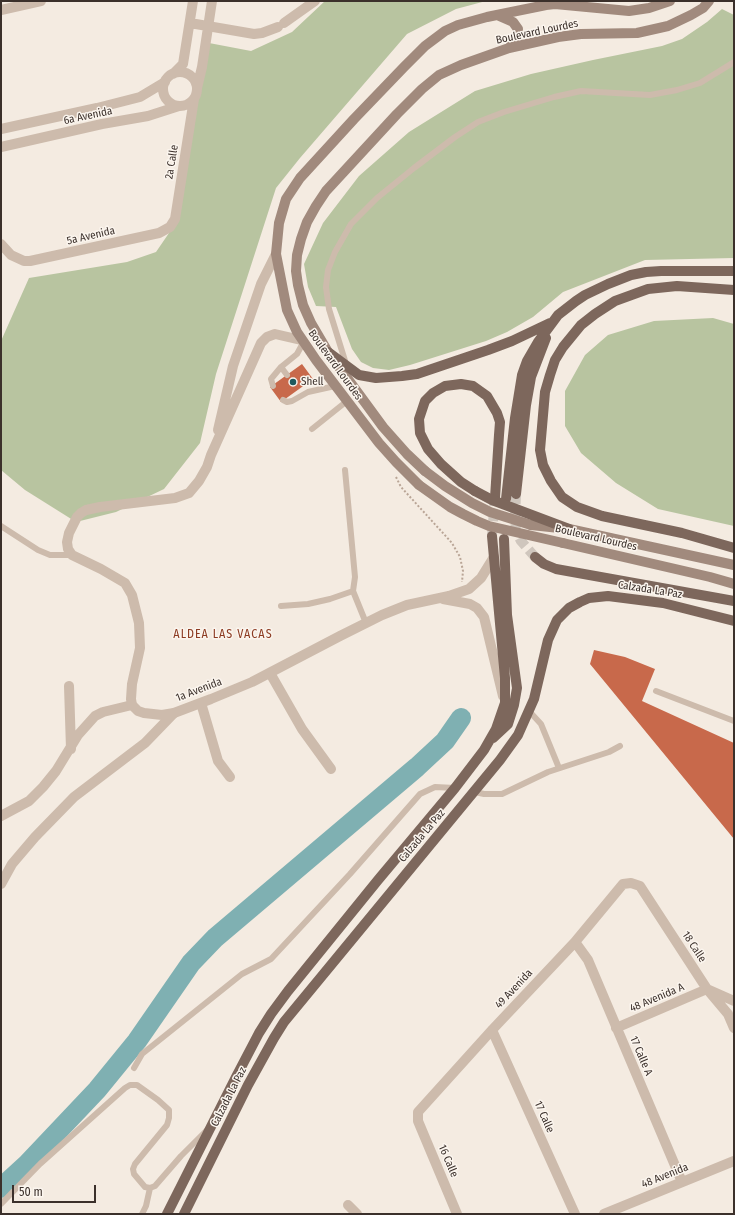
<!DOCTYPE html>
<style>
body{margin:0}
#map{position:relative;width:735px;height:1215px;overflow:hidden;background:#f4ebe1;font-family:"Fira Sans Condensed",sans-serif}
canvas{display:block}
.frame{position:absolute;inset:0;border:2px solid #3b302b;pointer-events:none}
.scale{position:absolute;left:12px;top:1185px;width:84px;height:18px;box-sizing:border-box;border:2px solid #3b302b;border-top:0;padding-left:5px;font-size:12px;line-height:14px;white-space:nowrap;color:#3b302b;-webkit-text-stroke:3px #fbf5ee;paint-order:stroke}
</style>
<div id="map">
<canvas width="735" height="1215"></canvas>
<div class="frame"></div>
<div class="scale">50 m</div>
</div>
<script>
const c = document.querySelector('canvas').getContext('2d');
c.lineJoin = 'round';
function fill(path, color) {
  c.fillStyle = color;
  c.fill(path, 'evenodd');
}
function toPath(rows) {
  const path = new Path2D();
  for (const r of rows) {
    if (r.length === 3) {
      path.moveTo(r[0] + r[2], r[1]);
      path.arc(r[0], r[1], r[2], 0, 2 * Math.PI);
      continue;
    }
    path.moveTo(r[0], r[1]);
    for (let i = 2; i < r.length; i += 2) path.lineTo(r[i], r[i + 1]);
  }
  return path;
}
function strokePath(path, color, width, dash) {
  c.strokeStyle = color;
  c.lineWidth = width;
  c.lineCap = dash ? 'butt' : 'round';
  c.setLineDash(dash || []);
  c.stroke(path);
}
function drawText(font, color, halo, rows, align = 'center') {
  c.font = font + ' "Fira Sans Condensed",sans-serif';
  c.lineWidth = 3;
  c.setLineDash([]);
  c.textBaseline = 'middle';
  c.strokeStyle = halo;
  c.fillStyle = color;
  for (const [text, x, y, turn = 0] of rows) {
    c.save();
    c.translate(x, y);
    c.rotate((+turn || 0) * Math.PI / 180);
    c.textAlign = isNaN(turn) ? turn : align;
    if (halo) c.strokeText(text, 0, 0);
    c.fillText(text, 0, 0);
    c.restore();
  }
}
const green = toPath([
 [325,1,486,1,456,9,407,34,300,158,276,188,216,374,200,443,164,489,116,512,76,522,25,490,1,470,1,341,29,278,127,262,156,252,169,233,209,43,251,51,292,32],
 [722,9,734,15,734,258,645,260,563,292,533,317,507,332,486,341,410,365,389,370,373,368,361,362,352,349,336,307,316,306,308,287,304,264,323,223,359,176,409,132,475,91,531,74,593,60,662,46,682,39,707,22],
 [713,318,734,324,734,526,658,509,616,483,581,453,565,426,565,391,585,355,608,335,654,321]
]);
const river = toPath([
 [1,1188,27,1164,97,1090,137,1041,191,963,215,938,417,767,445,741,461,718]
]);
const building = toPath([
 [302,364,313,379,281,402,270,387],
 [594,650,625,657,655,669,642,701,734,743,734,839,590,664]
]);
const primaryTunnel = toPath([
 [516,494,515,519,516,532,521,541,535,557],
 [492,536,495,498]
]);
const path = toPath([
 [396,477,401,487,452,543,460,557,463,571,462,582]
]);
const service = toPath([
 [346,364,329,309,326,287,328,270,335,252,351,224,377,198,414,168,455,137,478,122,504,112,554,97,581,91,650,95,677,90,700,83,734,62],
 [281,367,287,375],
 [273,386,271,379,281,367,297,354,303,343],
 [283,400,287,402,292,401,308,392,335,386],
 [312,429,347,401],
 [1,526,38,550,50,555,72,555],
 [353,591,366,623],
 [281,606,308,604,330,599,353,591,355,577,345,470],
 [656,691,734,721],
 [529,711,541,724,559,768],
 [475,792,484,794,502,794,548,772,609,752,620,746],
 [134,1068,142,1054,242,974,271,959,350,874,420,794,435,787,455,788],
 [1,1204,40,1164,125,1088,130,1085,137,1085,158,1100,169,1110,169,1118,167,1125,135,1164,133,1169,134,1174,145,1187,150,1188,155,1186,181,1156,206,1131],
 [142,1214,146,1206,150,1188]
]);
const minor = toPath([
 [1,10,41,1],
 [190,23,254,34,262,33,278,27],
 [284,23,315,1],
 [180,89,17],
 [173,74,183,64,193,1],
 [197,88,202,67,212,1],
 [1,129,97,108,140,97,165,82],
 [1,147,102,124,148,116,179,106],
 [1,244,11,255,24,261,30,261,159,233,170,227,175,219,194,99],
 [270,673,302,729,331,769],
 [69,686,71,749],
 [201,703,218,761,230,777],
 [1,816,29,801,43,787,56,771,78,735,95,716,103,712,132,705],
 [1,884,12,864,35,837,74,797,145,743,174,713],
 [575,942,588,960,682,1182],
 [616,1028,707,989,734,1001],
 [492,1030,575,1214],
 [348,1205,357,1214],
 [457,1214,418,1121,418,1112,492,1030,575,942,623,884,631,883,640,886,707,989,728,1014,734,1028],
 [604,1214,734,1161]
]);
const tertiary = toPath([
 [301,340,275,334,267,337,261,343,211,455,207,467,199,481,189,493,175,498,100,507,86,510,81,513,77,517,69,533,67,542,68,549,72,555,101,569,125,583,132,595,139,623,140,648,132,684,131,699,132,705,138,711,144,713,162,715,174,713,211,699,252,682,340,636,382,615,407,605,449,596,469,589,481,578,494,557],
 [218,430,233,366,261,284,276,254],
 [443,599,470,604,477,608,484,617,503,696]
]);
const secondary = toPath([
 [497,15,513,22,518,29,517,37,509,48],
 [425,471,407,454,383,427,328,352,311,323,303,305,298,285,296,271,297,255,301,239,307,222,316,206,326,191,397,114,422,89,439,75,461,65,509,48,558,37,581,34,637,33,668,26,691,15,703,8,709,1],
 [419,485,396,462,379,443,316,360,297,332,287,310,276,254,279,223,286,199,300,178,354,119,404,67,425,46,445,31,458,25,487,17,546,5,555,4,629,11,649,8,670,1],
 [531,525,569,529,734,565],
 [563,543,710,577,734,584]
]);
const primary = toPath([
 [734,290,677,286,648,289,615,301,595,314,581,325,563,347,555,360,550,375,545,392,540,450,543,465,551,481,562,497,577,507,602,516,682,533,734,548],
 [328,352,359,375,376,378,402,376,417,374,488,350,512,341,550,323],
 [475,491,461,482,441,464,428,449,420,433,419,419,425,401,433,393,445,386,461,384,473,386,487,396,497,413,500,422,499,435,495,498],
 [516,494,526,405,531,377,546,338],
 [506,499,515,418,522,375,527,361,538,342,558,315,576,301,585,295,608,284,631,275,646,272,661,271,734,271],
 [535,557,544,564,556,569,734,601],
 [493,738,508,724,514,705,517,688,507,615,504,539],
 [167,1214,236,1077,259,1033,271,1014,288,991,378,880,455,788,484,750,496,729,505,703,505,678,492,536],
 [184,1214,248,1085,274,1038,284,1022,500,760,518,735,534,699,548,640,557,620,569,608,580,602,589,598,608,596,663,603,734,621]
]);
const secondaryBridge = toPath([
 [425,471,445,486,472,503,490,512,531,525],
 [419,485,450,507,463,514,477,521,489,526,563,543]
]);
const primaryBridge = toPath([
 [475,491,492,500,569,529]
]);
const markers = [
 [293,382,4,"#1f5a5e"]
];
const streetNames = [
 ["Boulevard Lourdes",537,32,-12],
 ["6a Avenida",88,116,-12],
 ["2a Calle",172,162,-81],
 ["5a Avenida",91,236,-13],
 ["Boulevard Lourdes",335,365,54],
 ["Boulevard Lourdes",596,538,13],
 ["Calzada La Paz",650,590,9],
 ["1a Avenida",199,690,-21],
 ["Calzada La Paz",422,836,-50],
 ["18 Calle",694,947,57],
 ["49 Avenida",514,989,-47],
 ["48 Avenida A",657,998,-23],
 ["17 Calle A",641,1056,67],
 ["Calzada La Paz",229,1097,-63],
 ["17 Calle",544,1117,66],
 ["16 Calle",448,1161,67],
 ["48 Avenida",665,1176,-22]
];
const poiNames = [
 ["Shell",301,382]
];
const neighbourhoodNames = [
 ["ALDEA LAS VACAS",223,635]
];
fill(green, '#b8c4a0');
strokePath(river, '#7fb0b2', 20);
fill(building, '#c8694b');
strokePath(primaryTunnel, '#cfc6bd', 10, [10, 5]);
strokePath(path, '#b9a596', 2, [2, 2]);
strokePath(service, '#cdbbac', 6);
strokePath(minor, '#cdbbac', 10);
strokePath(tertiary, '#cdbbac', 10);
strokePath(secondary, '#a18a7d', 10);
strokePath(primary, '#7d675c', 10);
strokePath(secondaryBridge, '#a18a7d', 10);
strokePath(primaryBridge, '#7d675c', 10);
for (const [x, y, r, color] of markers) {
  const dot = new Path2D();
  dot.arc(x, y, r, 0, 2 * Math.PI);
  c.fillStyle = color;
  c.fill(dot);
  strokePath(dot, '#fbf5ee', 1.5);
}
drawText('11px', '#3b302b', '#fbf5ee', streetNames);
drawText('11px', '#3b302b', '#fbf5ee', poiNames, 'left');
c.letterSpacing = '1px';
drawText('12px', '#8c3b22', '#fbf5ee', neighbourhoodNames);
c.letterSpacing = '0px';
</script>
